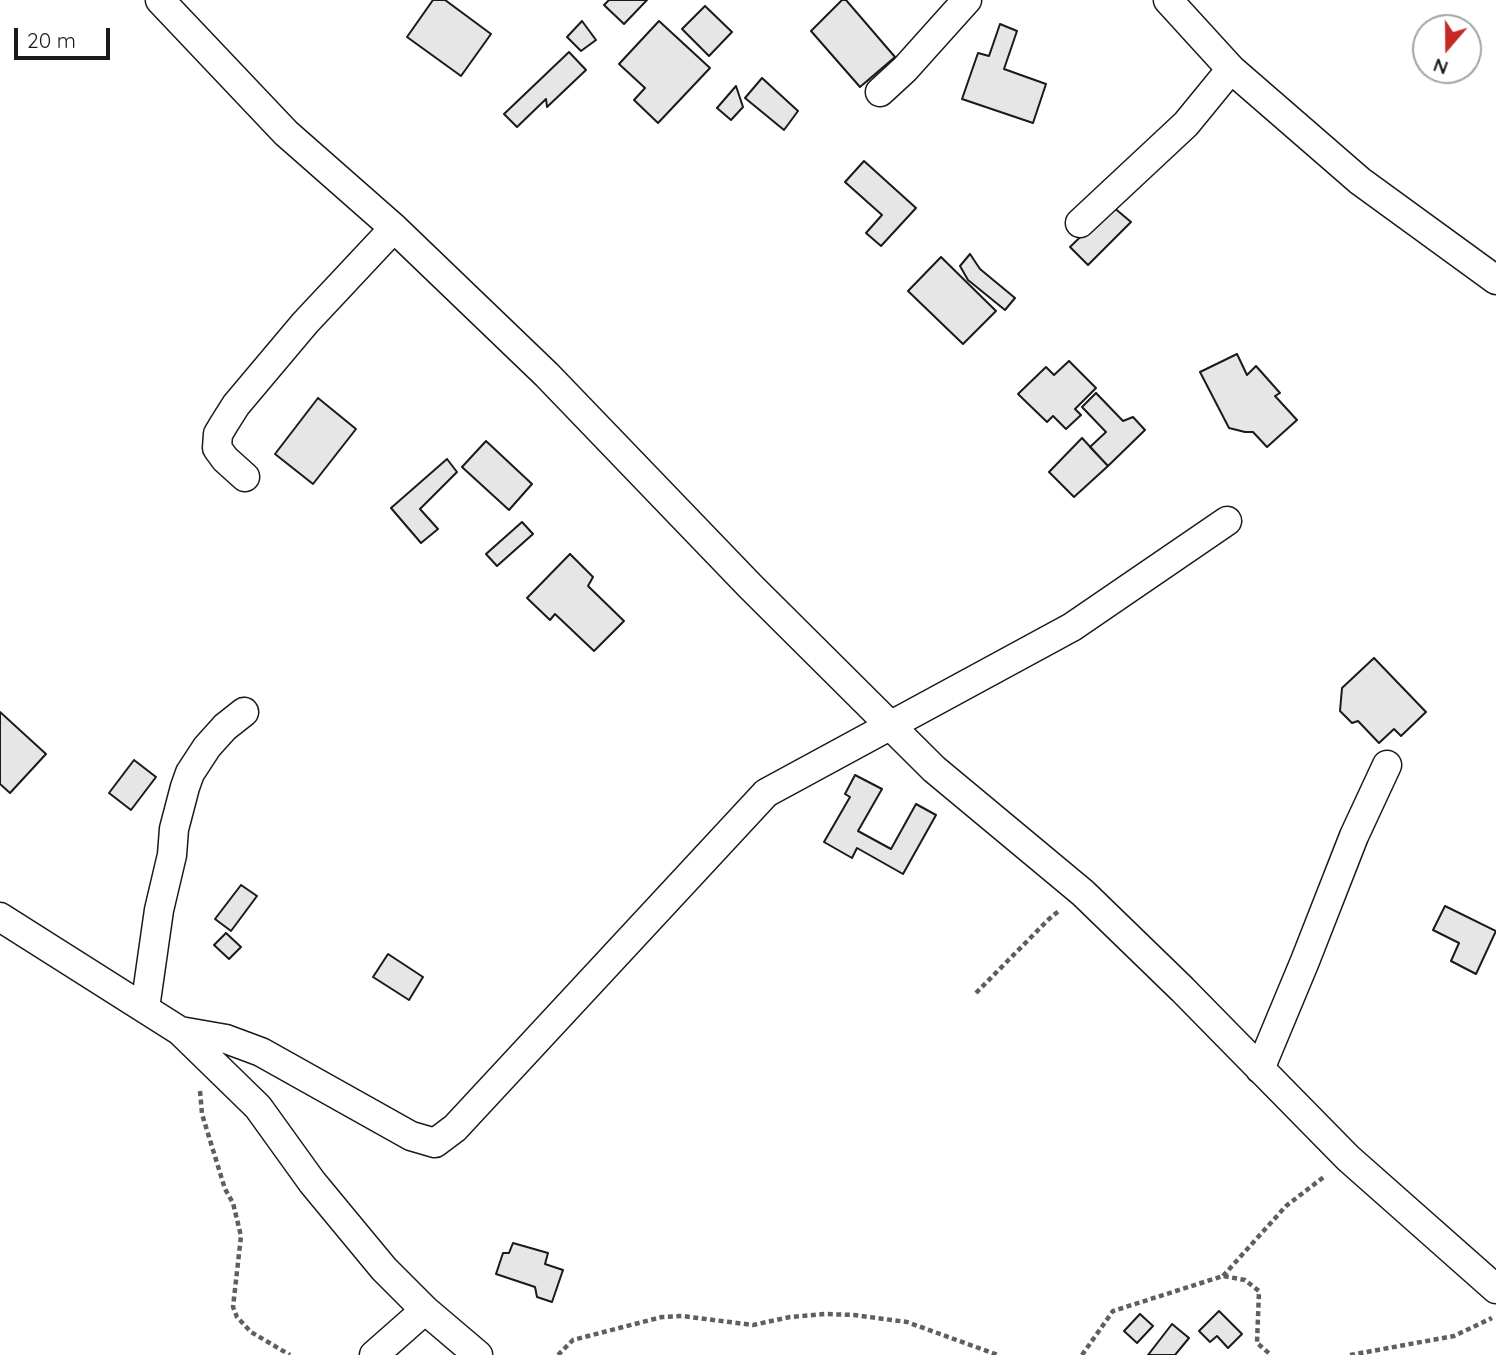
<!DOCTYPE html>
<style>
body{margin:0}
#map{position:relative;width:1496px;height:1355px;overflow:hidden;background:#fff;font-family:Quicksand,sans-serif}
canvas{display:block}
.north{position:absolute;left:1412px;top:14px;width:70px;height:70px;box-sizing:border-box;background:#fff;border:2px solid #a3a3a3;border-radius:50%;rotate:200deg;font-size:19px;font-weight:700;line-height:28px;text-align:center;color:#1a1a1a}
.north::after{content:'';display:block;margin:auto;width:24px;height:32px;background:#c62828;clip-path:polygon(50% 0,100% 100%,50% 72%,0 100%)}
.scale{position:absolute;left:14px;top:28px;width:96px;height:32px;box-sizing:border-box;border:4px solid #1a1a1a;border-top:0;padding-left:9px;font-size:21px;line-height:24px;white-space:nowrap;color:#1a1a1a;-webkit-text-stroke:5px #fff;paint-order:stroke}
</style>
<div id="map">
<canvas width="1496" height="1355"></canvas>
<div class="north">N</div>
<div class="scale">20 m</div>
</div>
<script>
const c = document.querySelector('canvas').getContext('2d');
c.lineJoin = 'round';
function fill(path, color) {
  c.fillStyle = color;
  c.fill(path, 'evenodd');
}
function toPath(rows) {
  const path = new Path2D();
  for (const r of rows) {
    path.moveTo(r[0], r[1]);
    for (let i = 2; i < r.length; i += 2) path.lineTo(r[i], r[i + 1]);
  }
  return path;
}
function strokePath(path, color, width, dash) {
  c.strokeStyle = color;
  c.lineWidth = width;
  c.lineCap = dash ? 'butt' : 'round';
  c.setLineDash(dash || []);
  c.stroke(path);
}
const building = toPath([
 [433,0,445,0,491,34,461,76,407,37,433,0],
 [609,0,647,0,624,24,604,5,609,0],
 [842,0,846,0,895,57,860,87,811,31,842,0],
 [705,6,732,32,709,56,682,29,705,6],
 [582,21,596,40,581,51,567,37,582,21],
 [659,21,710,68,658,123,634,100,645,88,619,64,659,21],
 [1000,24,1017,31,1004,69,1046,84,1033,123,962,99,978,53,989,56,1000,24],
 [569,52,586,70,547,107,546,99,517,127,504,114,569,52],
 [762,78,798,111,784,130,745,98,762,78],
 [736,86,743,107,731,120,717,108,736,86],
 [864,161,916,208,881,246,866,233,882,215,845,182,864,161],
 [1112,206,1131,222,1088,265,1070,247,1112,206],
 [970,254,980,269,1015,298,1005,310,968,280,960,266,970,254],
 [941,257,996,311,963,344,908,291,941,257],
 [1237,354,1247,375,1256,366,1280,393,1275,396,1297,420,1267,447,1253,432,1245,432,1229,428,1200,372,1237,354],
 [1069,361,1096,388,1075,409,1081,415,1066,429,1053,416,1047,422,1018,394,1046,367,1054,375,1069,361],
 [1096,393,1123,421,1133,417,1145,430,1108,466,1090,447,1106,432,1082,407,1096,393],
 [318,398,356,429,313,484,275,454,318,398],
 [1082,438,1108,466,1074,497,1049,472,1082,438],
 [486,441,532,484,509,510,462,467,486,441],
 [447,459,457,472,420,509,438,529,421,543,391,508,447,459],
 [522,522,533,534,497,566,486,554,522,522],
 [570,554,593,577,588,586,624,621,594,651,555,614,550,620,527,598,570,554],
 [1374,658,1426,712,1401,736,1394,729,1379,743,1358,721,1352,723,1340,711,1342,688,1374,658],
 [0,712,46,754,10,793,0,784,0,712],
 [134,760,156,777,131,810,109,793,134,760],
 [855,775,882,789,858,831,891,849,916,804,936,815,903,874,857,848,852,858,824,842,850,797,845,794,855,775],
 [241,885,257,896,231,931,215,919,241,885],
 [1445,906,1496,931,1476,974,1451,961,1459,943,1433,930,1445,906],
 [226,933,241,947,229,959,214,945,226,933],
 [388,954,423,977,409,1000,373,977,388,954],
 [513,1243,548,1253,545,1264,563,1270,552,1302,537,1297,535,1287,496,1274,503,1253,509,1253,513,1243],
 [1219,1311,1242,1334,1228,1348,1217,1336,1210,1342,1199,1331,1219,1311],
 [1140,1314,1153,1326,1137,1343,1124,1331,1140,1314],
 [1172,1324,1189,1338,1175,1355,1148,1355,1172,1324]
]);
const path = toPath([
 [976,993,1049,919,1060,910],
 [200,1091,202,1114,225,1189,233,1203,241,1236,233,1307,237,1317,251,1332,290,1355],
 [1223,1276,1286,1206,1325,1176],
 [558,1355,573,1340,662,1317,682,1316,753,1325,790,1317,825,1314,854,1315,907,1322,998,1355],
 [1082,1355,1113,1311,1223,1276,1245,1280,1259,1291,1257,1343,1271,1355],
 [1350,1355,1454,1336,1492,1318]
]);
const minor = toPath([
 [160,0,286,133,394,228,547,375,750,586,934,769,1083,893,1182,989,1348,1158,1496,1289],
 [1168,0,1231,69,1360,181,1496,280],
 [880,92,905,69,967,0],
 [1080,223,1186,124,1231,69],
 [245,477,225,459,217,448,218,434,224,424,236,405,305,323,394,228],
 [0,917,180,1031,258,1107,312,1182,384,1269,425,1310,478,1355],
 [145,1008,159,910,172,855,174,829,185,787,190,773,207,747,225,727,244,712],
 [180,1031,226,1039,261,1052,411,1136,435,1143,455,1128,766,793,1072,627,1227,521],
 [1260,1069,1305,961,1354,836,1387,765],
 [374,1355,425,1310]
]);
fill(building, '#e6e6e6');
strokePath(building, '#1a1a1a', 2);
strokePath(minor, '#1a1a1a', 31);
strokePath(path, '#5f5f5f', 4.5, [5, 3.5]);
strokePath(minor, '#fff', 28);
</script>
